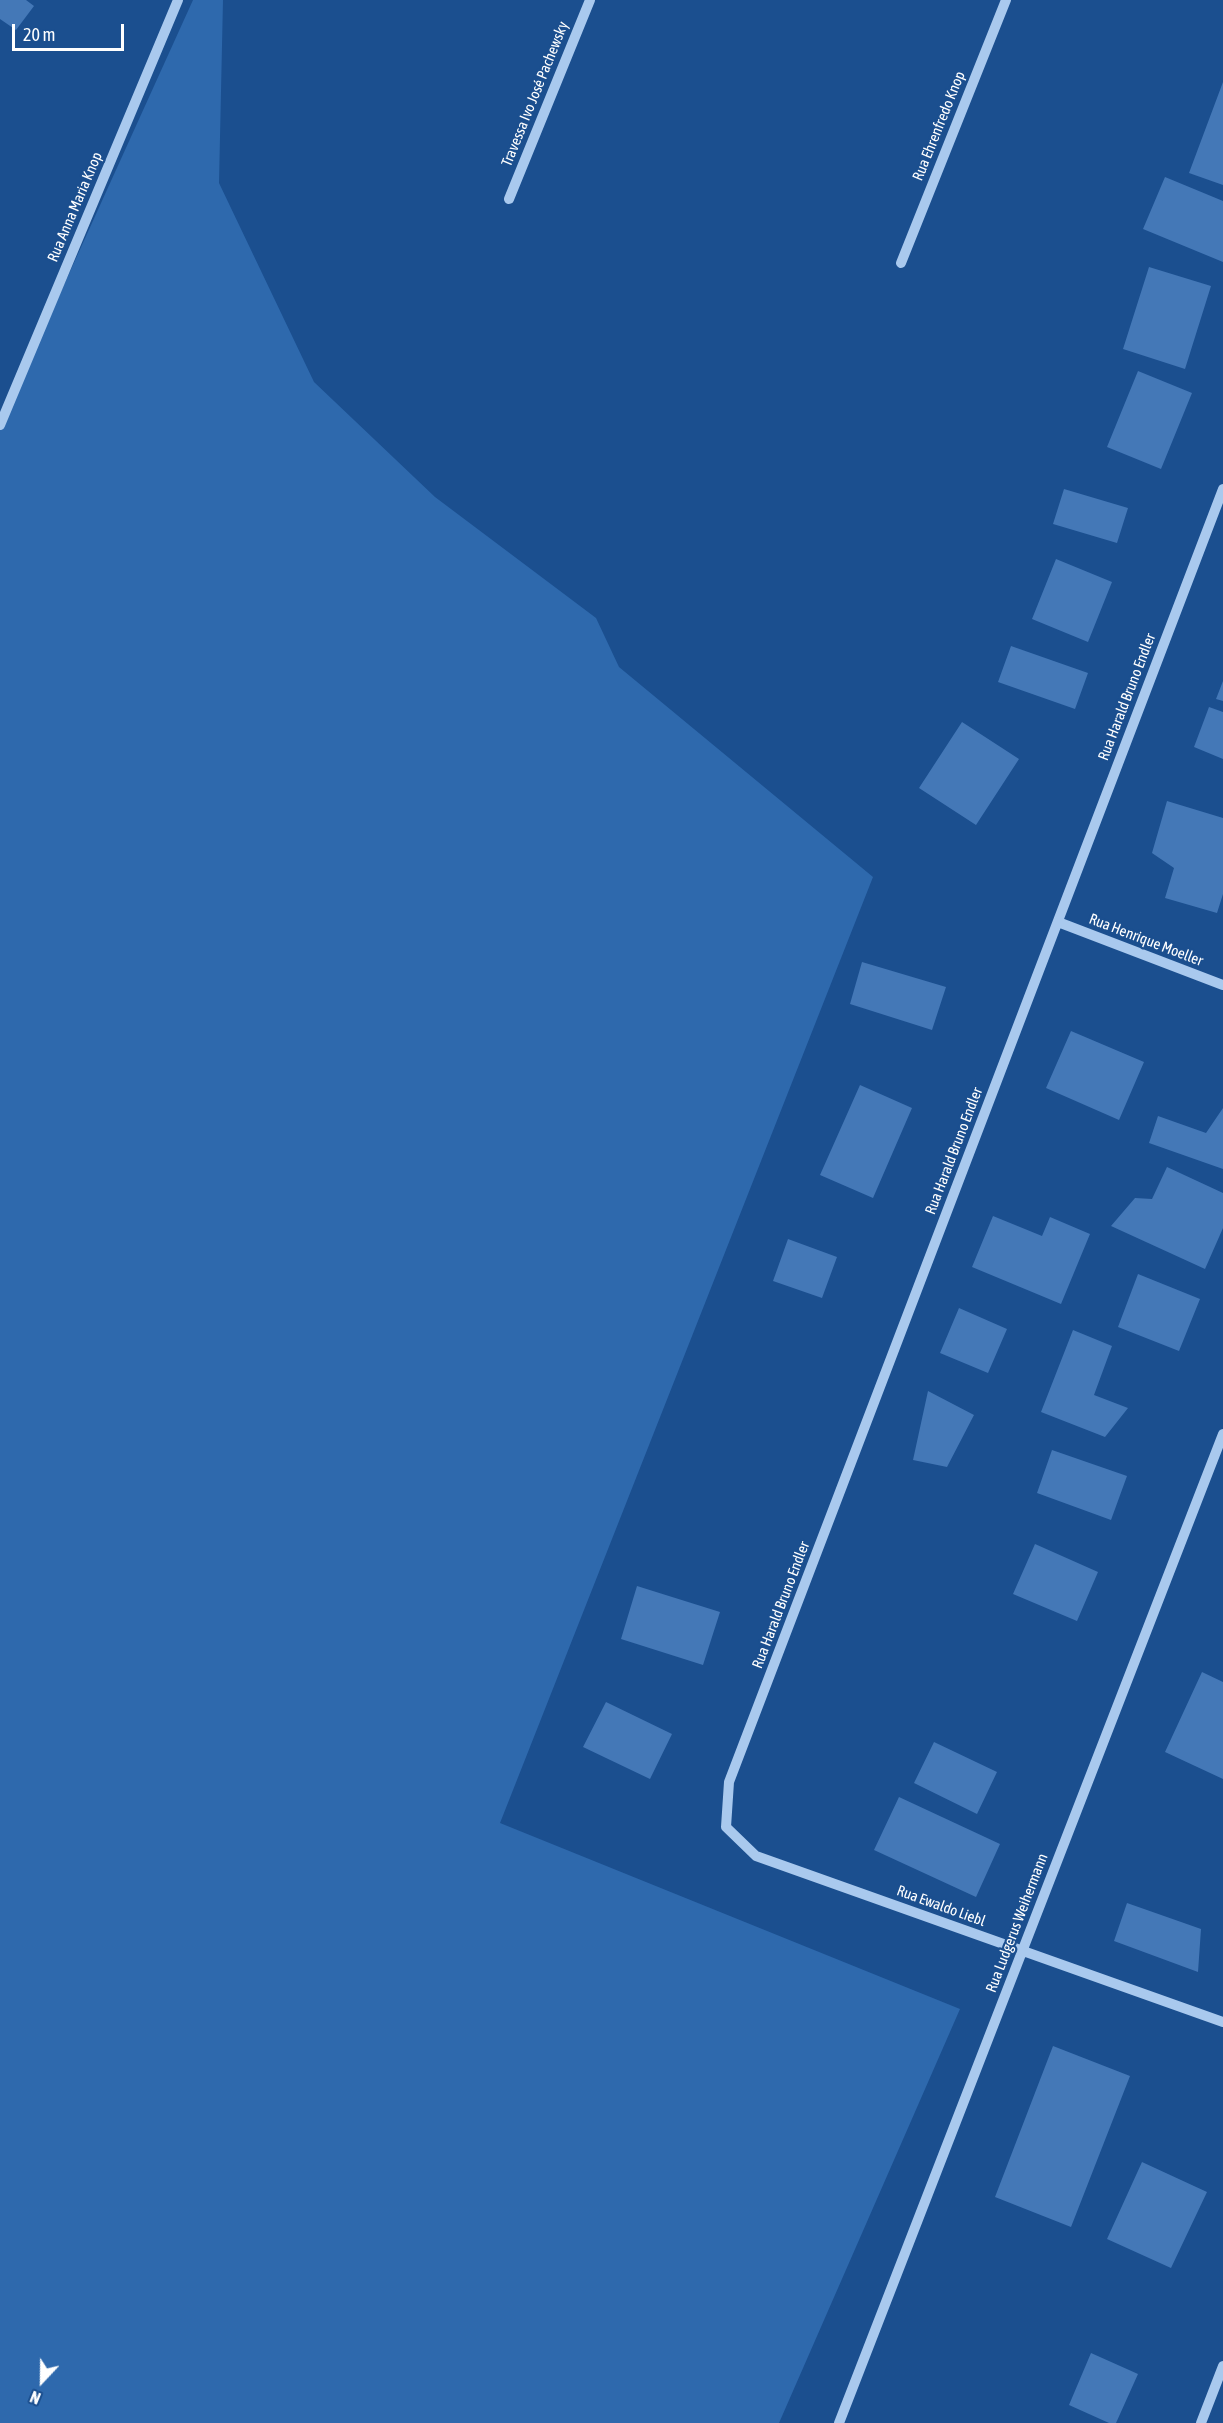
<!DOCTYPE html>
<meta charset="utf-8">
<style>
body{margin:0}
#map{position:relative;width:1223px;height:2423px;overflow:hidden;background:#1b4f8f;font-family:"Asap Condensed",sans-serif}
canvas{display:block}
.north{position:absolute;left:12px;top:2351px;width:60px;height:60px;-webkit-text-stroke:4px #1b4f8f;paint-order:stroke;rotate:202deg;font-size:16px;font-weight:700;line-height:24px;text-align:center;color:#fff}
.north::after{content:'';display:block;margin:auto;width:21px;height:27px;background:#fff;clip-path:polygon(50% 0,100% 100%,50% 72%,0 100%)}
.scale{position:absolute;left:12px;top:24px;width:112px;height:27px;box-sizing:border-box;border:3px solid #fff;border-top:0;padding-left:8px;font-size:18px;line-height:21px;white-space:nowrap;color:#fff;-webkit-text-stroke:4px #1b4f8f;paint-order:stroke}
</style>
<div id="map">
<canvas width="1223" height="2423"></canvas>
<div class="north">N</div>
<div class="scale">20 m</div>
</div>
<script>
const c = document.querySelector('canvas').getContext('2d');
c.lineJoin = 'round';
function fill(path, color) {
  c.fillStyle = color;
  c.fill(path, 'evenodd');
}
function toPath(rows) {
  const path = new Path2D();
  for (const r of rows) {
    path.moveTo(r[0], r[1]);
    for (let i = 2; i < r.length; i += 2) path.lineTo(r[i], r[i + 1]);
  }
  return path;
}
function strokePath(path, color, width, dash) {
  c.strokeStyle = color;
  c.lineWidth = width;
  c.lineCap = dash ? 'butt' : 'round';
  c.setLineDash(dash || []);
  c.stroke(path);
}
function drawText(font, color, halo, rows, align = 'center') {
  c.font = font + ' "Asap Condensed",sans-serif';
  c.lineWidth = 4.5;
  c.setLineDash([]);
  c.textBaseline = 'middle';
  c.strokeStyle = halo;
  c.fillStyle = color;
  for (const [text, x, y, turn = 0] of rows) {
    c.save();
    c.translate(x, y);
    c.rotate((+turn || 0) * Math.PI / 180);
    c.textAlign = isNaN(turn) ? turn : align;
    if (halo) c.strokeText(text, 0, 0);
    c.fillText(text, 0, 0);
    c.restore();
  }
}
const green = toPath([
 [193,0,223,0,219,183,314,382,435,497,596,618,619,667,873,877,500,1823,960,2009,779,2423,0,2423,0,426]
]);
const building = toPath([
 [0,0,26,0,34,6,16,30,0,19],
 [1223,82,1223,185,1189,173],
 [1165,177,1223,201,1223,262,1143,229],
 [1149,267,1211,286,1185,369,1123,349],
 [1138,371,1192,393,1161,469,1107,447],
 [1064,489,1128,508,1117,543,1053,524],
 [1056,559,1112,582,1088,642,1032,619],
 [1011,646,1088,673,1075,709,998,682],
 [1223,681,1223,701,1216,699],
 [1209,707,1223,712,1223,759,1194,747],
 [962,722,1019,759,976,825,919,788],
 [1167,801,1223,818,1223,894,1217,913,1165,898,1174,868,1152,853],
 [862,962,946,987,932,1030,850,1004],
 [1071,1031,1144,1062,1119,1120,1046,1088],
 [860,1085,912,1108,873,1198,820,1175],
 [1223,1108,1223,1169,1149,1143,1158,1116,1206,1133],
 [1167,1167,1223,1193,1223,1228,1205,1269,1111,1226,1135,1198,1152,1199],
 [993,1216,1042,1236,1050,1217,1090,1234,1061,1304,972,1267],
 [788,1239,837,1257,822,1298,773,1281],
 [1138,1274,1200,1299,1179,1351,1118,1327],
 [959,1308,1007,1329,988,1373,940,1353],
 [1073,1330,1112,1346,1094,1395,1128,1408,1105,1437,1041,1412],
 [928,1391,974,1415,947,1467,913,1460],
 [1052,1450,1127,1476,1111,1520,1037,1493],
 [1035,1544,1098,1572,1077,1621,1013,1594],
 [637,1586,720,1612,703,1665,621,1639],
 [1202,1672,1223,1682,1223,1779,1165,1752],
 [606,1702,672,1734,650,1779,583,1747],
 [934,1742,997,1772,977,1814,914,1783],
 [899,1797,1000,1844,976,1897,874,1850],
 [1127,1903,1201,1929,1198,1972,1114,1941],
 [1053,2046,1130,2076,1071,2227,995,2197],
 [1142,2162,1207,2192,1171,2268,1107,2239],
 [1091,2353,1138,2374,1116,2423,1109,2423,1069,2405]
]);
const minor = toPath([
 [509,199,590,0],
 [901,263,1006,0],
 [0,425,178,0],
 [1223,489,729,1782,726,1827,756,1856,1223,2022],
 [1058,922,1223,985],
 [839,2423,1223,1434],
 [1201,2423,1223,2366]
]);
const streetNames = [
 ["Travessa Ivo José Pachewsky",535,94,-68],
 ["Rua Ehrenfredo Knop",939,126,-68],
 ["Rua Anna Maria Knop",75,207,-67],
 ["Rua Harald Bruno Endler",1127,697,-69],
 ["Rua Henrique Moeller",1146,940,21],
 ["Rua Harald Bruno Endler",954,1151,-69],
 ["Rua Harald Bruno Endler",781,1605,-69],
 ["Rua Ewaldo Liebl",941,1906,20],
 ["Rua Ludgerus Weihermann",1017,1923,-69]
];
fill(green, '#2e69ad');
fill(building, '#4478b7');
strokePath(minor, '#a9c9ee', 10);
drawText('15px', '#fff', '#1b4f8f', streetNames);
</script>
